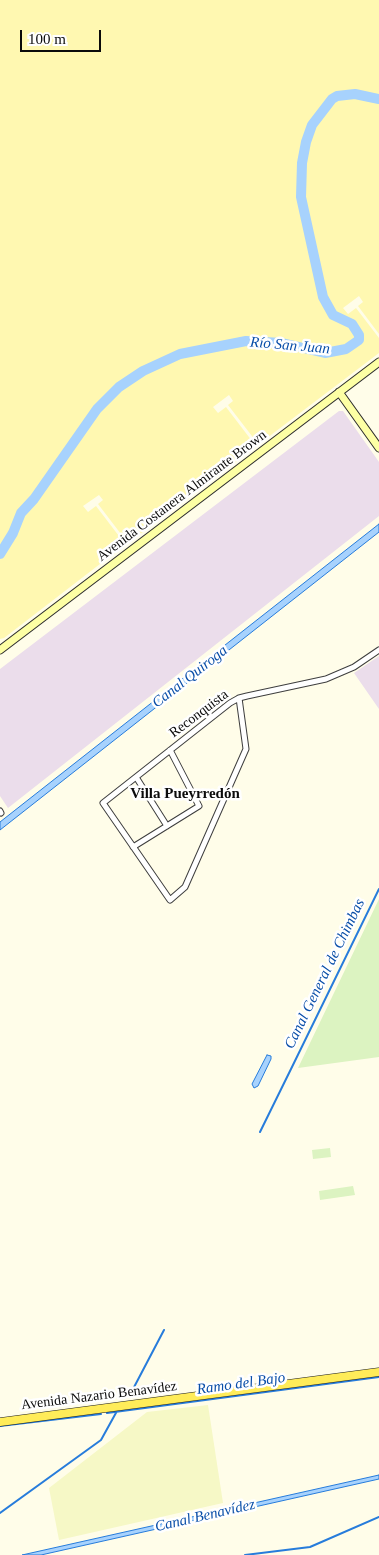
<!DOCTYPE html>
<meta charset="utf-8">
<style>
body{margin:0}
#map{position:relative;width:379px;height:1555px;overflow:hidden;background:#fffde9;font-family:"Times New Roman",serif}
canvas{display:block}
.scale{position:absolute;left:20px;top:30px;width:81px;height:22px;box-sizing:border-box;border:2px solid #0b0b0b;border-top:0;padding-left:6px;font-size:15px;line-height:18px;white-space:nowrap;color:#0b0b0b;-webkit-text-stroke:4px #fff;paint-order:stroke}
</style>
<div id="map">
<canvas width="379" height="1555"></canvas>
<div class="scale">100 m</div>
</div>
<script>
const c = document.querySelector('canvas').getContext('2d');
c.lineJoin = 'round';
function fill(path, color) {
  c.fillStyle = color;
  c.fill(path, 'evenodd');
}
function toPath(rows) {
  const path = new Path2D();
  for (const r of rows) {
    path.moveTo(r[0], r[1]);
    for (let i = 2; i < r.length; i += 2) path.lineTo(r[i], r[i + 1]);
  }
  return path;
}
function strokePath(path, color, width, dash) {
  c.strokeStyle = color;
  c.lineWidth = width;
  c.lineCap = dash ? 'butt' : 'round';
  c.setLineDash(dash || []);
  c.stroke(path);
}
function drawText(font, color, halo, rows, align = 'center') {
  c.font = font + ' "Times New Roman",serif';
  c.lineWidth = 5;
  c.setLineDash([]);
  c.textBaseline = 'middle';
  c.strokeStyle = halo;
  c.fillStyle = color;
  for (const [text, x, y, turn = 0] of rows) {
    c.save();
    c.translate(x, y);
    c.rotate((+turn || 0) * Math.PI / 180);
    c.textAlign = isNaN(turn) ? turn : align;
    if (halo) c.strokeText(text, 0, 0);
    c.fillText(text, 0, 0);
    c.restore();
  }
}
const industrial = toPath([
 [339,411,343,411,379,462,379,516,8,808,0,796,0,669],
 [379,656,379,709,354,673]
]);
const farmland = toPath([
 [208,1405,223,1503,59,1540,49,1488,147,1412]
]);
const sand = toPath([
 [0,0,379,0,379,334,358,306,363,302,359,296,343,308,348,314,356,308,379,338,379,353,263,441,255,440,228,405,233,401,229,395,213,407,218,413,226,407,252,441,253,445,252,450,132,540,124,538,98,504,103,500,99,495,83,506,88,512,96,506,122,540,122,547,4,638,0,639]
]);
const pitch = toPath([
 [379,899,379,1057,298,1068],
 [330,1148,331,1157,313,1159,312,1150],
 [353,1186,355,1195,320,1200,319,1191]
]);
const water = toPath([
 [379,524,379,532,0,830,0,822,379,524],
 [267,1055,271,1056,271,1059,258,1086,254,1088,252,1084,267,1055],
 [379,1475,379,1479,41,1555,22,1555,379,1475]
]);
const stream = toPath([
 [291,1069,379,889],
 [260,1132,291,1069],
 [132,1391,164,1330],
 [107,1413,379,1377],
 [0,1426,101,1414],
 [0,1513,101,1440,117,1411],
 [245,1555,310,1547,379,1517]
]);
const river = toPath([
 [0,554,13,533,21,513,34,499,97,409,119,387,143,371,180,354,246,341,282,343,325,353,346,349,359,340,359,335,352,324,333,315,323,297,301,197,302,163,306,142,312,125,332,99,337,96,355,94,379,99]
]);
const street = toPath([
 [239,698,246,749,185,887,170,900,103,803,230,703,239,698,247,696,326,679,354,667,379,650],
 [136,777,167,826],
 [0,811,1,813],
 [133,847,199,806,170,750]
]);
const secondary = toPath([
 [339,392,379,448],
 [0,650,379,362]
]);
const primary = toPath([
 [0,1422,379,1372]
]);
const streetNames = [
 ["Avenida Costanera Almirante Brown",182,496,-37],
 ["Reconquista",199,714,-37],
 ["Avenida Nazario Benavídez",99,1396,-7]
];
const waterNames = [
 ["Río San Juan",290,346,5],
 ["Canal Quiroga",190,677,-38],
 ["Canal General de Chimbas",325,974,-64],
 ["Ramo del Bajo",241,1384,-8],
 ["Canal Benavídez",205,1516,-13]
];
const neighbourhoodNames = [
 ["Villa Pueyrredón",185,794]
];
fill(industrial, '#ebddeb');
fill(farmland, '#f6f8c6');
fill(sand, '#fff8b1');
fill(pitch, '#dcf3c1');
fill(water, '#a7d2fd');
strokePath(water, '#277cdb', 1);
strokePath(stream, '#277cdb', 2);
strokePath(river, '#a7d2fd', 10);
strokePath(street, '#3e3e3e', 7);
strokePath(secondary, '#2d2d2d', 9);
strokePath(primary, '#1c1c1c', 9);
strokePath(street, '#fff', 5);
strokePath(secondary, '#fdffa4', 7);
strokePath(primary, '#ffec59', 8);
drawText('14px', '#0b0b0b', '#fff', streetNames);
drawText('italic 15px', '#094ea8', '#fff', waterNames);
drawText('bold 15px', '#0b0b0b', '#fff', neighbourhoodNames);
</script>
